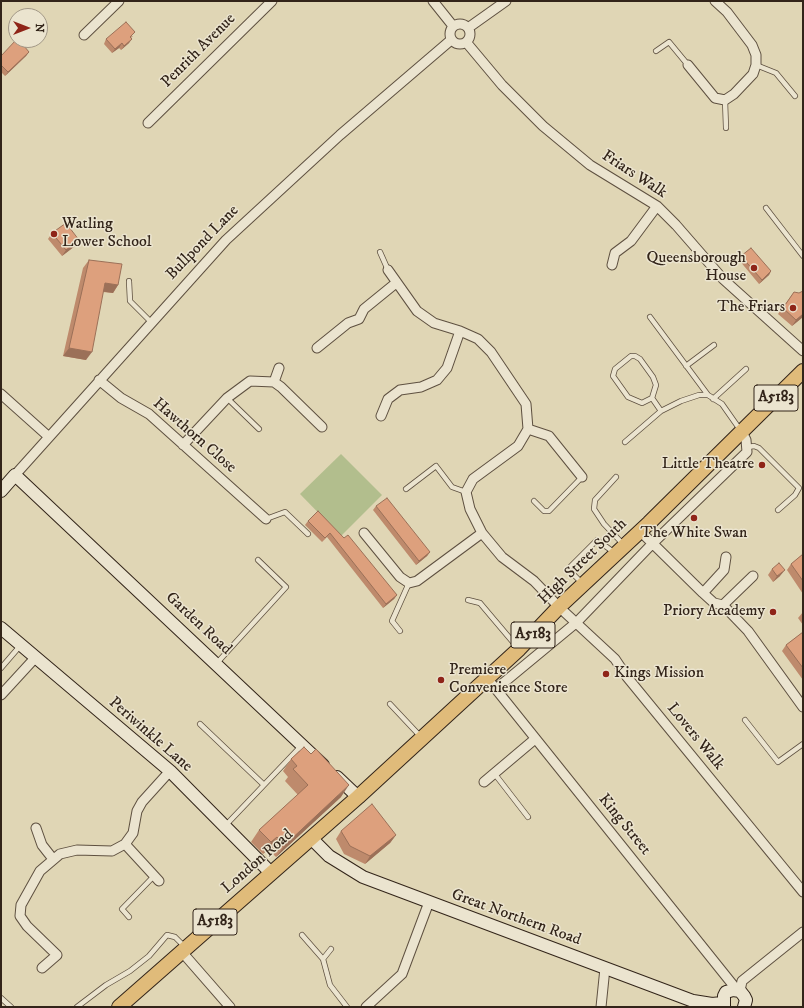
<!DOCTYPE html>
<style>
body{margin:0}
#map{position:relative;width:804px;height:1008px;overflow:hidden;background:#e0d6b5;font-family:"IM FELL DW Pica",serif}
canvas{display:block}
.frame{position:absolute;inset:0;border:2px solid #322419;pointer-events:none}
.north{position:absolute;left:8px;top:8px;width:40px;height:40px;box-sizing:border-box;background:#ebe4cf;border:1px solid #a19786;border-radius:50%;rotate:90deg;font-size:11px;font-weight:700;line-height:16px;text-align:center;color:#322419}
.north::after{content:'';display:block;margin:auto;width:14px;height:18px;background:#8f2418;clip-path:polygon(50% 0,100% 100%,50% 72%,0 100%)}
</style>
<div id="map">
<canvas width="804" height="1008"></canvas>
<div class="frame"></div>
<div class="north">N</div>
</div>
<script>
const c = document.querySelector('canvas').getContext('2d');
c.lineJoin = 'round';
function fill(path, color) {
  c.fillStyle = color;
  c.fill(path, 'evenodd');
}
function toPath(rows) {
  const path = new Path2D();
  for (const r of rows) {
    if (r.length === 3) {
      path.moveTo(r[0] + r[2], r[1]);
      path.arc(r[0], r[1], r[2], 0, 2 * Math.PI);
      continue;
    }
    path.moveTo(r[0], r[1]);
    for (let i = 2; i < r.length; i += 2) path.lineTo(r[i], r[i + 1]);
  }
  return path;
}
function strokePath(path, color, width, dash) {
  c.strokeStyle = color;
  c.lineWidth = width;
  c.lineCap = dash ? 'butt' : 'round';
  c.setLineDash(dash || []);
  c.stroke(path);
}
function drawText(font, color, halo, rows, align = 'center') {
  c.font = font + ' "IM FELL DW Pica",serif';
  c.lineWidth = 3;
  c.setLineDash([]);
  c.textBaseline = 'middle';
  c.strokeStyle = halo;
  c.fillStyle = color;
  for (const [text, x, y, turn = 0] of rows) {
    c.save();
    c.translate(x, y);
    c.rotate((+turn || 0) * Math.PI / 180);
    c.textAlign = isNaN(turn) ? turn : align;
    if (halo) c.strokeText(text, 0, 0);
    c.fillText(text, 0, 0);
    c.restore();
  }
}
const green = toPath([
 [341,454,382,495,341,536,300,494]
]);
const lane = toPath([
 [656,51,669,42,688,65],
 [756,65,776,73,795,96],
 [725,100,726,128],
 [766,208,803,256],
 [380,252,388,270],
 [129,281,130,301,151,322],
 [650,317,708,395],
 [686,366,714,345],
 [227,398,259,429],
 [652,398,642,403,628,397,613,376,615,369,631,356,635,356,640,359,653,377,656,385,652,398,661,411],
 [713,399,746,369],
 [625,442,661,411,681,401,699,395,708,395,722,404,741,431],
 [748,447,754,446,759,448,799,488,795,495,778,510],
 [616,477,595,500,594,509,604,524,623,544],
 [406,489,436,466,452,487,466,492],
 [534,501,544,511,549,511,582,477],
 [266,519,285,512,308,534],
 [582,583,568,569,597,540,615,553],
 [468,600,480,603,518,648],
 [400,631,392,621,409,583],
 [216,664,286,587,258,560],
 [1,668,20,646],
 [390,704,421,737],
 [745,720,778,762,803,744],
 [200,724,264,785],
 [494,773,528,817],
 [225,826,301,746],
 [129,917,122,909,154,876],
 [302,935,323,959],
 [331,949,323,959,330,985,347,1007],
 [1,998,11,1007],
 [77,1007,106,985,130,971,149,956,167,935,175,937,185,947]
]);
const street = toPath([
 [433,1,453,26],
 [460,34,10],
 [468,28,506,1],
 [84,35,119,1],
 [466,42,502,85,543,126,590,165,657,206,676,225,723,279,803,351],
 [688,65,715,98,725,100,734,94,753,74,756,65,756,55,752,45,727,12,715,1],
 [148,123,272,1],
 [612,265,615,253,631,241,657,206],
 [388,270,417,311,434,323,460,331,478,339,491,352,526,404,528,429,518,446,473,479,466,492,470,509,482,533,502,557,534,581,559,607,615,659,627,677,803,892],
 [317,348,348,323,359,319,364,309,396,283],
 [99,380,121,398,149,414,266,519],
 [274,382,279,368],
 [1,394,49,437],
 [381,416,388,399,400,390,421,387,437,380,447,368,460,331],
 [528,429,549,436,582,477],
 [183,445,227,398,250,381,274,382,281,387,322,427],
 [15,475,226,240,340,135,451,40],
 [640,531,703,593,714,603,723,605,748,631,803,707],
 [364,533,400,577,409,583,417,581,482,533],
 [703,593,724,570,726,557],
 [723,605,753,576],
 [487,678,737,990],
 [496,689,577,622,652,544,747,452,746,440,742,432],
 [1,695,35,658],
 [484,782,535,739],
 [36,828,42,845,53,859],
 [125,844,159,881],
 [182,952,230,1007],
 [42,968,57,955,27,926,20,916,21,905,40,871,60,854,77,850,112,851,125,844,133,833,137,811,142,802,170,771],
 [740,991,742,981,803,932],
 [366,1007,402,974,429,902],
 [601,1007,605,968]
]);
const secondary = toPath([
 [1,491,15,475,323,765],
 [1,628,170,771,271,873],
 [337,777,358,797],
 [311,838,329,856,363,877,693,1001,712,1004,722,1003],
 [724,1007,724,996,726,992,733,990,740,991,744,996,746,1000,744,1007]
]);
const primary = toPath([
 [119,1007,358,797,519,649,559,607,649,523,803,371]
]);
const wall = toPath([
 [133,36,131,38,129,43,121,50,119,48,112,53,104,44,106,39],
 [29,52,26,56,5,76,1,72,1,56],
 [52,233,79,240,75,246,62,256,48,239],
 [741,256,771,271,769,275,759,284,739,260],
 [89,260,118,285,113,293,103,292,86,360,63,356,83,268],
 [794,292,803,317,792,326,778,314],
 [376,506,430,552,427,556,416,565,373,510],
 [318,511,397,595,394,599,383,608,327,537,322,542,305,525,308,521],
 [803,554,803,594,787,570,791,564],
 [772,569,780,576,773,582,768,575],
 [803,612,803,625,798,618],
 [803,632,803,680,782,651,786,645],
 [291,759,341,797,276,857,268,849,263,854,251,842,259,830,298,795,285,781,288,777,283,771],
 [341,831,396,835,390,843,365,864,344,854,336,839]
]);
const shadedWall = toPath([
 [132,39,129,43,121,50,124,46],
 [122,43,119,48,112,53,115,49],
 [29,52,26,56,5,76,8,72],
 [79,240,75,246,62,256,66,250],
 [771,271,769,275,759,284,762,280],
 [105,283,118,285,113,293,99,291],
 [803,314,803,317,792,326,796,320],
 [69,348,92,352,86,360,63,356],
 [430,552,427,556,416,565,419,561],
 [785,570,780,576,773,582,777,576],
 [397,595,394,599,383,608,386,604],
 [349,785,341,797,276,857,285,845],
 [396,835,390,843,365,864,370,856],
 [277,837,268,849,263,854,271,842]
]);
const building = toPath([
 [126,22,135,32,130,37,132,39,124,46,122,43,115,49,106,39,126,22],
 [16,40,19,40,29,52,8,72,1,65,1,56,16,40],
 [66,223,79,240,66,250,52,233,66,223],
 [751,248,771,271,762,280,741,256,751,248],
 [89,260,122,264,118,285,105,283,92,352,69,348,89,260],
 [803,291,803,314,796,320,783,308,794,292,799,293,803,291],
 [387,498,430,552,419,561,376,506,387,498],
 [318,511,344,538,348,535,397,595,386,604,330,533,325,538,308,521,318,511],
 [803,554,803,581,791,564,803,554],
 [779,563,785,570,777,576,772,569,779,563],
 [803,632,803,668,786,645,803,632],
 [304,747,311,754,316,749,349,785,285,845,277,837,271,842,259,830,308,785,293,769,297,766,291,759,304,747],
 [372,804,396,835,370,856,350,846,341,831,372,804]
]);
const markers = [
 [54,234,4,"#8f2418"],
 [754,268,4,"#8f2418"],
 [793,308,4,"#8f2418"],
 [762,465,4,"#8f2418"],
 [694,518,4,"#8f2418"],
 [773,612,4,"#8f2418"],
 [606,674,4,"#8f2418"],
 [441,680,4,"#8f2418"]
];
const shields = [
 [776,398,44],
 [533,635,44],
 [215,922,44]
];
const shieldNames = [
 ["A5183",776,398],
 ["A5183",533,635],
 ["A5183",215,922]
];
const streetNames = [
 ["Penrith Avenue",199,51,-45],
 ["Friars Walk",634,175,33],
 ["Bullpond Lane",203,243,-46],
 ["Hawthorn Close",194,436,41],
 ["High Street South",583,562,-44],
 ["Garden Road",198,624,43],
 ["Periwinkle Lane",150,735,41],
 ["Lovers Walk",695,737,51],
 ["King Street",624,825,51],
 ["London Road",258,862,-41],
 ["Great Northern Road",516,918,20]
];
const poiNames = [
 ["Watling",62,225,"left"],
 ["Lower School",62,243,"left"],
 ["Queensborough",746,259],
 ["House",746,277],
 ["The Friars",785,308],
 ["Little Theatre",754,465],
 ["The White Swan",694,534,"center"],
 ["Priory Academy",765,612],
 ["Premiere",449,671,"left"],
 ["Convenience Store",449,689,"left"],
 ["Kings Mission",614,674,"left"]
];
fill(green, '#b2be8d');
strokePath(lane, '#5e5040', 6);
strokePath(street, '#5e5040', 11);
strokePath(secondary, '#322419', 14);
strokePath(primary, '#322419', 16);
strokePath(lane, '#ebe4cf', 4.5);
strokePath(street, '#ebe4cf', 9);
strokePath(secondary, '#ebe4cf', 12);
strokePath(primary, '#e0bb7a', 14);
fill(wall, '#be8a6c');
fill(shadedWall, '#9b7058');
fill(building, '#dda07d');
strokePath(building, '#9b7058', 1);
for (const [x, y, r, color] of markers) {
  const dot = new Path2D();
  dot.arc(x, y, r, 0, 2 * Math.PI);
  c.fillStyle = color;
  c.fill(dot);
  strokePath(dot, '#ebe4cf', 1.5);
}
for (const [x, y, w] of shields) {
  const box = new Path2D();
  box.roundRect(x - w / 2, y - 13, w, 26, 3);
  c.fillStyle = '#ebe4cf';
  c.fill(box);
  strokePath(box, '#322419', 1);
}
drawText('bold 15px', '#322419', null, shieldNames);
drawText('16px', '#322419', '#ebe4cf', streetNames);
drawText('16px', '#322419', '#ebe4cf', poiNames, 'right');
</script>
